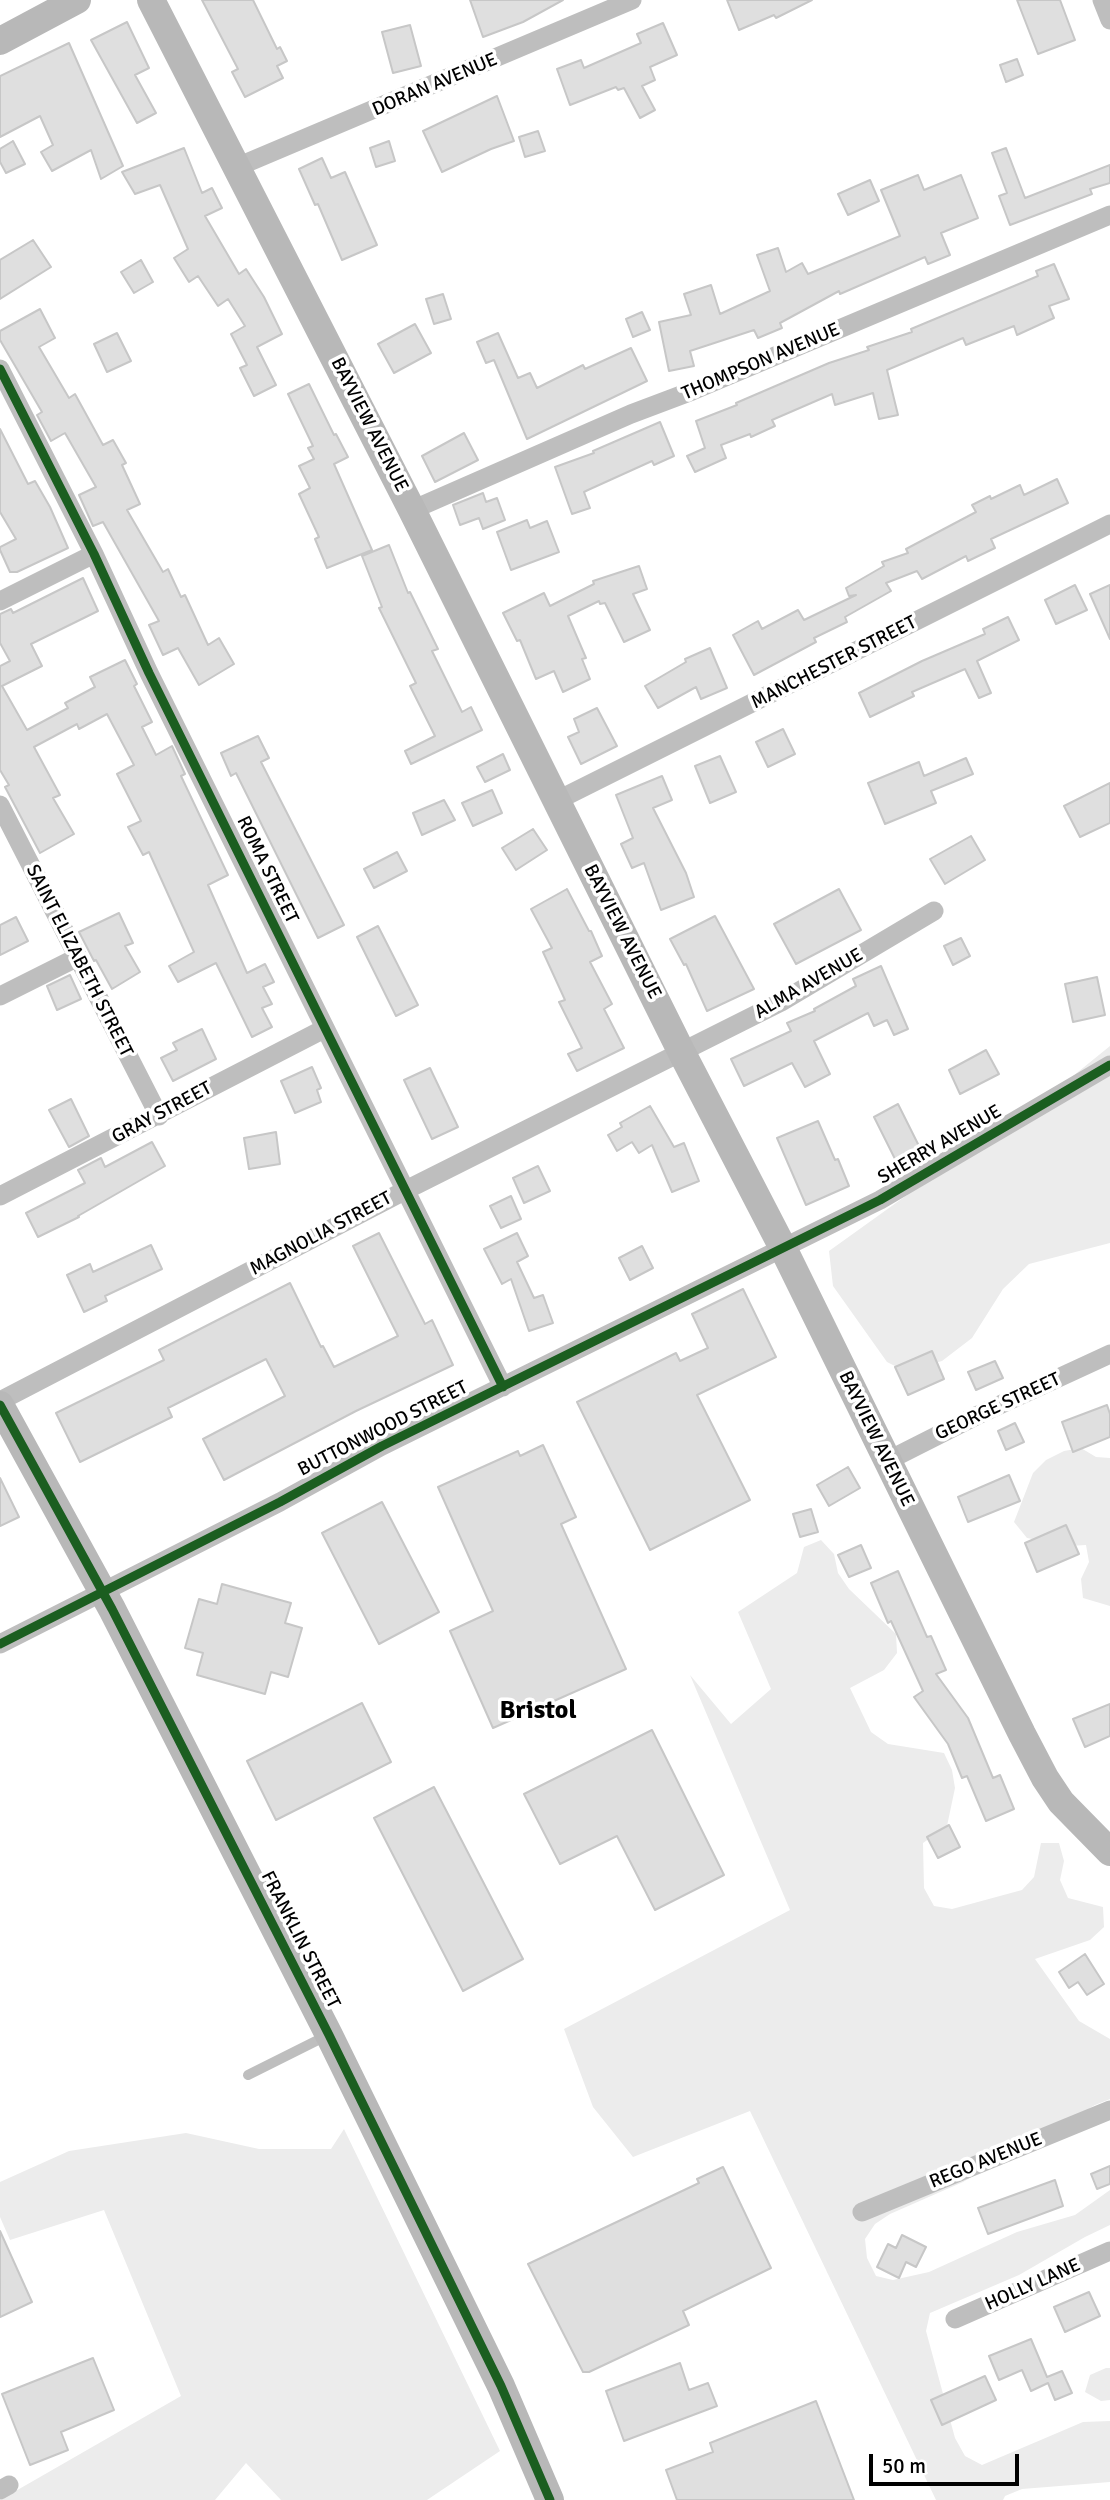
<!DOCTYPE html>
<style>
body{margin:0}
#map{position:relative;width:1110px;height:2500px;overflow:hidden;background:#fff;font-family:Signika,sans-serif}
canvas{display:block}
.scale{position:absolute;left:869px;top:2454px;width:150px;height:32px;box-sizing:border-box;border:4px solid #000;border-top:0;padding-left:9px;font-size:21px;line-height:24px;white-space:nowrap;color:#000;-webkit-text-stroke:5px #fff;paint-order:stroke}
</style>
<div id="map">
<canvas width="1110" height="2500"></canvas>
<div class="scale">50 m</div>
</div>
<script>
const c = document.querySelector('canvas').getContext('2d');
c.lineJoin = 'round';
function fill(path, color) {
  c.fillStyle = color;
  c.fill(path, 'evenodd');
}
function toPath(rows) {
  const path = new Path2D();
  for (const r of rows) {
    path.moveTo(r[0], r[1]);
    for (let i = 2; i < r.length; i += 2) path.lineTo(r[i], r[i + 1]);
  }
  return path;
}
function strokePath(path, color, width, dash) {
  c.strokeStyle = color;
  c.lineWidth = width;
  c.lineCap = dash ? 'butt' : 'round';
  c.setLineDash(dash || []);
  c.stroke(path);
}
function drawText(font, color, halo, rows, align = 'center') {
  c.font = font + ' Signika,sans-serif';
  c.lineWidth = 7;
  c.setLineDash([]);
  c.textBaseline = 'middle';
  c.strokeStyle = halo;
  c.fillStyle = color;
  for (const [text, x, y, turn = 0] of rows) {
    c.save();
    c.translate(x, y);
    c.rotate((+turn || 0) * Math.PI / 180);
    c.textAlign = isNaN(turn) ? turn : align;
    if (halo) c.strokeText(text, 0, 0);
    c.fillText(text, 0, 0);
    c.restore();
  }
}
const green = toPath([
 [1110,1046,1110,1243,1029,1264,1003,1289,972,1338,942,1361,905,1371,887,1362,833,1286,829,1251,1073,1076],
 [1081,1448,1096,1457,1110,1458,1110,1606,1083,1598,1081,1579,1089,1562,1086,1545,1068,1546,1027,1538,1014,1522,1033,1473,1046,1460,1064,1451],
 [821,1540,834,1554,838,1573,849,1589,896,1634,897,1653,884,1670,850,1688,871,1732,888,1744,944,1753,952,1770,955,1788,947,1826,923,1843,924,1888,934,1906,952,1909,1022,1890,1034,1877,1041,1843,1059,1843,1064,1861,1060,1880,1068,1898,1103,1907,1104,1927,1090,1940,1035,1959,1079,2021,1110,2039,1110,2099,1095,2105,963,2182,890,2214,875,2224,865,2239,867,2258,876,2276,893,2280,929,2272,1017,2232,1075,2215,1110,2190,1110,2225,1085,2237,1019,2275,930,2313,926,2331,955,2438,965,2456,982,2465,1083,2422,1110,2421,1110,2482,1022,2489,1005,2496,1003,2500,936,2500,750,2111,633,2157,593,2107,564,2029,790,1910,690,1675,731,1724,771,1689,738,1612,797,1573,804,1547],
 [344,2129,500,2451,427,2500,281,2500,246,2463,215,2500,0,2500,181,2396,104,2210,10,2240,0,2217,0,2182,69,2151,186,2133,259,2149,331,2149],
 [1106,2368,1110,2368,1110,2400,1101,2401,1085,2392,1090,2375]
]);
const building = toPath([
 [202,0,253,0,277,49,280,47,287,61,277,66,283,78,245,97,232,72,238,69,202,0],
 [470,0,563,0,523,22,483,37,470,0],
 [727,0,812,0,776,18,774,15,739,30,727,0],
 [1017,0,1060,0,1075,40,1038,54,1017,0],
 [127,22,149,68,135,75,156,113,137,123,91,40,127,22],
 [663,23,677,55,650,67,655,80,642,86,655,110,640,118,624,88,618,90,616,87,570,105,557,69,581,60,584,68,641,43,637,34,663,23],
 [410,25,421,66,393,73,382,32,410,25],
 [69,43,123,166,101,179,91,150,52,171,41,152,53,145,40,116,0,137,0,76,69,43],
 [1017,59,1023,75,1006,82,1000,65,1017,59],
 [497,96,514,141,491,149,442,172,423,131,497,96],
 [538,131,545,151,525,157,519,137,538,131],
 [13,141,25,164,6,173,0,162,0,149,13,141],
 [389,141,395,161,376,167,370,148,389,141],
 [184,148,202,193,212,188,222,208,205,216,239,274,246,269,264,297,282,334,257,347,276,385,254,396,240,368,247,365,231,334,245,326,228,299,218,306,198,276,189,282,174,258,188,249,160,185,135,194,122,172,184,148],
 [1006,148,1025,198,1110,165,1110,183,1090,189,1092,194,1010,225,999,196,1007,193,992,153,1006,148],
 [322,158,331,178,345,172,377,245,342,260,318,204,315,205,299,169,322,158],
 [918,175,924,190,961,175,978,218,941,233,950,255,928,264,925,257,840,294,839,291,780,323,782,328,758,338,754,330,690,351,694,366,669,371,659,322,691,315,684,294,711,285,720,314,770,291,757,255,778,248,786,272,802,263,808,274,900,236,881,190,918,175],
 [870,180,879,201,848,215,838,194,870,180],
 [33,240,51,267,0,299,0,260,33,240],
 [141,260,153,282,134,293,121,272,141,260],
 [1054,264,1069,299,1049,306,1054,318,1017,335,1014,326,966,345,963,338,887,370,898,415,879,419,873,393,835,405,832,394,772,420,775,426,751,437,750,434,721,445,726,458,695,472,687,456,705,448,696,421,737,405,736,403,829,363,869,350,867,347,912,332,911,329,1038,276,1036,271,1054,264],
 [443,294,451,319,434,324,426,299,443,294],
 [40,309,55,338,39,347,69,398,75,394,103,445,113,440,126,463,122,465,140,504,127,510,163,572,168,569,181,597,185,595,208,645,219,638,234,664,199,685,178,648,163,655,149,625,159,621,103,522,93,526,79,495,96,487,65,433,51,441,37,415,42,412,0,340,0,331,40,309],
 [642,312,650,330,633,337,626,319,642,312],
 [415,324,431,353,394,373,378,344,415,324],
 [117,333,131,361,107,372,94,344,117,333],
 [498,333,518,378,530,373,537,388,583,365,585,369,631,348,647,381,527,439,494,360,486,363,477,342,498,333],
 [309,384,334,435,336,434,348,457,334,464,372,550,327,568,315,539,319,537,299,494,310,488,299,466,314,459,308,448,313,446,288,394,309,384],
 [660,422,674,456,654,465,652,461,588,490,584,492,590,508,572,514,555,467,594,453,593,451,660,422],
 [0,429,28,484,35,481,50,507,68,548,17,572,10,572,0,550,0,547,16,539,0,512,0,429],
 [464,433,478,460,435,482,422,456,464,433],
 [1057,479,1068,503,991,539,995,548,968,561,966,556,922,579,917,571,886,583,891,591,845,617,847,622,814,638,816,642,754,675,733,635,758,621,762,629,798,610,804,620,856,595,849,596,846,588,884,566,882,562,908,553,906,549,976,512,972,505,990,496,991,499,1020,485,1024,495,1057,479],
 [483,493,486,502,497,498,505,520,483,529,479,518,460,525,453,505,483,493],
 [527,520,530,528,547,521,559,552,511,570,497,532,527,520],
 [389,545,408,593,410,592,438,649,432,651,462,712,471,707,482,730,411,764,405,751,435,736,410,686,416,683,379,608,382,607,362,556,389,545],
 [639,566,647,589,633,594,650,630,624,642,605,603,600,604,599,601,568,616,586,658,582,659,590,679,563,692,554,671,536,679,520,640,517,641,503,613,544,593,550,606,594,584,593,581,639,566],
 [83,578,98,611,31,644,42,666,2,686,27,730,68,708,65,703,95,687,90,677,125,660,137,684,134,686,152,722,142,727,156,755,172,746,185,774,181,776,228,875,208,885,247,973,265,964,274,982,263,987,272,1004,262,1008,272,1027,252,1037,216,963,178,982,169,966,194,952,149,852,143,855,128,827,141,821,117,774,134,765,107,714,79,729,77,724,34,747,60,795,53,798,74,834,40,853,5,787,9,785,0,770,0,666,10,661,0,643,0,614,11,609,13,613,83,578],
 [1075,585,1087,610,1056,624,1045,600,1075,585],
 [1110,585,1110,639,1090,594,1110,585],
 [1008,617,1019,640,977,661,991,693,979,698,965,669,912,692,914,696,870,717,859,693,922,661,985,634,983,629,1008,617],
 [710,648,727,688,701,699,696,687,658,708,645,686,686,662,685,659,710,648],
 [597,708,617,746,581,764,568,737,579,732,574,719,597,708],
 [783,729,795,754,768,767,756,742,783,729],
 [258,736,269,758,261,762,344,925,318,938,236,773,231,776,221,753,258,736],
 [503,754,510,770,485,782,477,767,503,754],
 [720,756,736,792,710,803,695,766,720,756],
 [966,758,973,774,931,791,936,803,885,824,868,783,919,762,924,776,966,758],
 [662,776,672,800,653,808,686,873,694,897,661,910,644,863,632,868,621,844,633,838,616,795,662,776],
 [1110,783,1110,823,1080,837,1064,806,1110,783],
 [492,790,502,813,473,826,462,803,492,790],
 [444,800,455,820,422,835,413,813,444,800],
 [533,829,547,850,516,870,502,848,533,829],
 [971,836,985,860,945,884,930,859,971,836],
 [397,852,407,871,374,888,364,869,397,852],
 [567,889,589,931,591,931,602,956,590,962,612,1004,604,1009,624,1048,577,1071,568,1054,582,1048,559,1002,565,1000,543,952,552,948,531,909,567,889],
 [839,889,861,930,796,964,774,924,839,889],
 [119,913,133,943,125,946,140,972,112,989,96,960,94,961,79,932,119,913],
 [715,916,754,989,707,1011,686,964,684,965,670,939,715,916],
 [16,917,28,941,0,955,0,925,16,917],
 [378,926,418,1005,396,1016,357,937,378,926],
 [961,938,970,956,953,965,944,946,961,938],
 [881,966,908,1029,894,1035,887,1020,874,1026,868,1013,814,1041,830,1074,805,1087,792,1063,744,1086,731,1059,791,1031,787,1023,815,1011,814,1009,856,986,853,979,881,966],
 [70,975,81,999,57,1010,47,986,70,975],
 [1097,977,1105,1015,1073,1022,1065,984,1097,977],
 [202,1029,216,1059,173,1081,161,1058,177,1050,173,1043,202,1029],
 [986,1050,999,1074,960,1094,949,1070,986,1050],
 [312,1067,321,1088,317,1090,321,1102,295,1113,281,1081,312,1067],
 [430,1068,458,1127,432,1139,404,1080,430,1068],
 [71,1099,89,1136,69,1147,49,1110,71,1099],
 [898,1104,920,1148,896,1161,874,1117,898,1104],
 [650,1106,674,1147,684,1143,699,1181,672,1192,652,1145,639,1153,632,1142,617,1151,608,1135,622,1127,620,1123,650,1106],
 [818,1121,835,1160,838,1159,849,1186,806,1205,777,1138,818,1121],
 [276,1132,280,1164,249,1169,244,1138,276,1132],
 [152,1142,165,1166,78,1216,79,1217,38,1237,26,1213,85,1183,78,1170,80,1169,101,1158,105,1167,152,1142],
 [538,1166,550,1191,524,1203,513,1178,538,1166],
 [511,1196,521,1219,501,1228,490,1206,511,1196],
 [379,1233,425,1324,432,1320,453,1365,356,1411,224,1480,203,1439,285,1396,266,1359,168,1408,172,1417,80,1462,56,1413,164,1360,159,1350,290,1283,321,1347,323,1346,334,1367,398,1336,353,1246,379,1233],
 [517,1233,528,1256,517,1262,534,1298,543,1295,553,1323,529,1331,511,1279,502,1284,484,1249,517,1233],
 [151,1245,162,1269,105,1296,107,1301,84,1312,67,1275,90,1264,93,1272,151,1245],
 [642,1246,653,1268,630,1280,619,1258,642,1246],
 [743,1289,776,1357,697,1395,750,1500,650,1550,577,1402,676,1353,680,1361,708,1348,692,1314,743,1289],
 [932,1351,944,1379,908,1395,895,1367,932,1351],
 [995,1361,1003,1378,976,1390,968,1372,995,1361],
 [1107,1405,1110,1414,1110,1437,1073,1452,1062,1422,1107,1405],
 [1015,1423,1024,1442,1006,1450,998,1431,1015,1423],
 [543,1445,576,1517,561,1524,626,1669,493,1728,450,1631,493,1611,438,1487,518,1451,520,1456,543,1445],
 [848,1467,860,1488,829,1506,817,1485,848,1467],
 [1009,1475,1020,1501,968,1522,958,1497,1009,1475],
 [0,1478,19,1517,0,1526,0,1478],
 [382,1502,439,1612,379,1644,322,1533,382,1502],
 [811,1509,818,1532,800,1537,793,1514,811,1509],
 [1066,1525,1079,1554,1037,1572,1025,1543,1066,1525],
 [861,1545,871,1568,849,1577,838,1555,861,1545],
 [898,1571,927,1637,931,1636,946,1670,936,1674,968,1718,993,1778,1000,1775,1014,1809,986,1821,967,1776,962,1778,948,1744,914,1697,923,1691,891,1621,888,1623,871,1583,898,1571],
 [222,1584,291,1603,285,1623,302,1628,288,1677,271,1672,265,1694,197,1675,203,1653,185,1648,199,1599,217,1604,222,1584],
 [362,1703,391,1762,276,1820,247,1761,362,1703],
 [1110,1704,1110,1736,1085,1747,1073,1719,1110,1704],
 [652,1730,724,1875,655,1910,617,1836,560,1864,524,1794,652,1730],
 [434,1787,523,1959,463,1991,374,1818,434,1787],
 [949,1825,960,1847,938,1858,927,1837,949,1825],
 [1085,1954,1104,1984,1087,1995,1078,1982,1069,1988,1059,1972,1085,1954],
 [1110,2166,1110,2184,1097,2189,1091,2174,1110,2166],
 [723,2167,771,2268,683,2311,689,2325,589,2372,583,2372,528,2264,699,2183,697,2179,723,2167],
 [1055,2180,1063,2206,988,2234,978,2208,1055,2180],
 [0,2231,32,2302,0,2317,0,2231],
 [902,2235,926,2247,916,2267,906,2262,899,2278,877,2267,888,2244,896,2248,902,2235],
 [1089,2292,1100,2316,1065,2332,1054,2307,1089,2292],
 [1031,2339,1047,2377,1062,2371,1072,2393,1055,2400,1048,2383,1031,2391,1022,2370,999,2380,989,2356,1031,2339],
 [93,2358,114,2410,61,2432,68,2450,30,2465,2,2394,93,2358],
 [680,2363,689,2390,708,2383,717,2406,624,2441,606,2391,680,2363],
 [985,2376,996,2400,942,2425,931,2400,985,2376],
 [816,2401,854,2500,677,2500,666,2470,713,2452,710,2443,816,2401]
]);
const lane = toPath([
 [248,2075,326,2036]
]);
const street = toPath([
 [1102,0,1110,20],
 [237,167,632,0],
 [0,369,94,554,149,673,503,1387],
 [412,510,631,414,692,391,1110,215],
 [0,601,94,554],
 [556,801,1110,524],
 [0,805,159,1116],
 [0,996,76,958],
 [0,1196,324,1029],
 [0,1401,406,1190,781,1002,934,911],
 [887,1461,978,1415,1110,1354],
 [0,1644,280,1502,382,1446,880,1200,1110,1065],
 [862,2212,1110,2110],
 [955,2319,1110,2251],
 [0,2490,9,2485]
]);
const secondary = toPath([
 [151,0,412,510,682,1053,783,1248,1022,1734,1045,1778,1061,1802,1110,1852],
 [0,41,77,0],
 [0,1405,112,1609,329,2035,501,2386,550,2500]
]);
const cycleway = toPath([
 [0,369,94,554,149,673,503,1387],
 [0,1405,112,1609,329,2035,501,2386,550,2500],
 [0,1644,280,1502,382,1446,880,1200,1110,1065]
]);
const streetNames = [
 ["DORAN AVENUE",435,85,-23],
 ["THOMPSON AVENUE",761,362,-23],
 ["BAYVIEW AVENUE",369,425,63],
 ["MANCHESTER STREET",834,663,-27],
 ["ROMA STREET",267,870,64],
 ["BAYVIEW AVENUE",622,932,63],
 ["SAINT ELIZABETH STREET",79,961,63],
 ["ALMA AVENUE",809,984,-30],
 ["GRAY STREET",162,1113,-28],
 ["SHERRY AVENUE",940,1145,-30],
 ["MAGNOLIA STREET",321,1234,-28],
 ["GEORGE STREET",998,1407,-25],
 ["BUTTONWOOD STREET",383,1429,-27],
 ["BAYVIEW AVENUE",876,1439,64],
 ["FRANKLIN STREET",300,1940,63],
 ["REGO AVENUE",986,2161,-22],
 ["HOLLY LANE",1033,2285,-24]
];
const districtNames = [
 ["Bristol",538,1711]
];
fill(green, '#ececec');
fill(building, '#dfdfdf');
strokePath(building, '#c7c7c7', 2);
strokePath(lane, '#bebebe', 10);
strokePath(street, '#bebebe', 19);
strokePath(secondary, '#b8b8b8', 28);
strokePath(cycleway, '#1b5e20', 9);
drawText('19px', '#000', '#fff', streetNames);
drawText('bold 26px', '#000', '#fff', districtNames);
</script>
